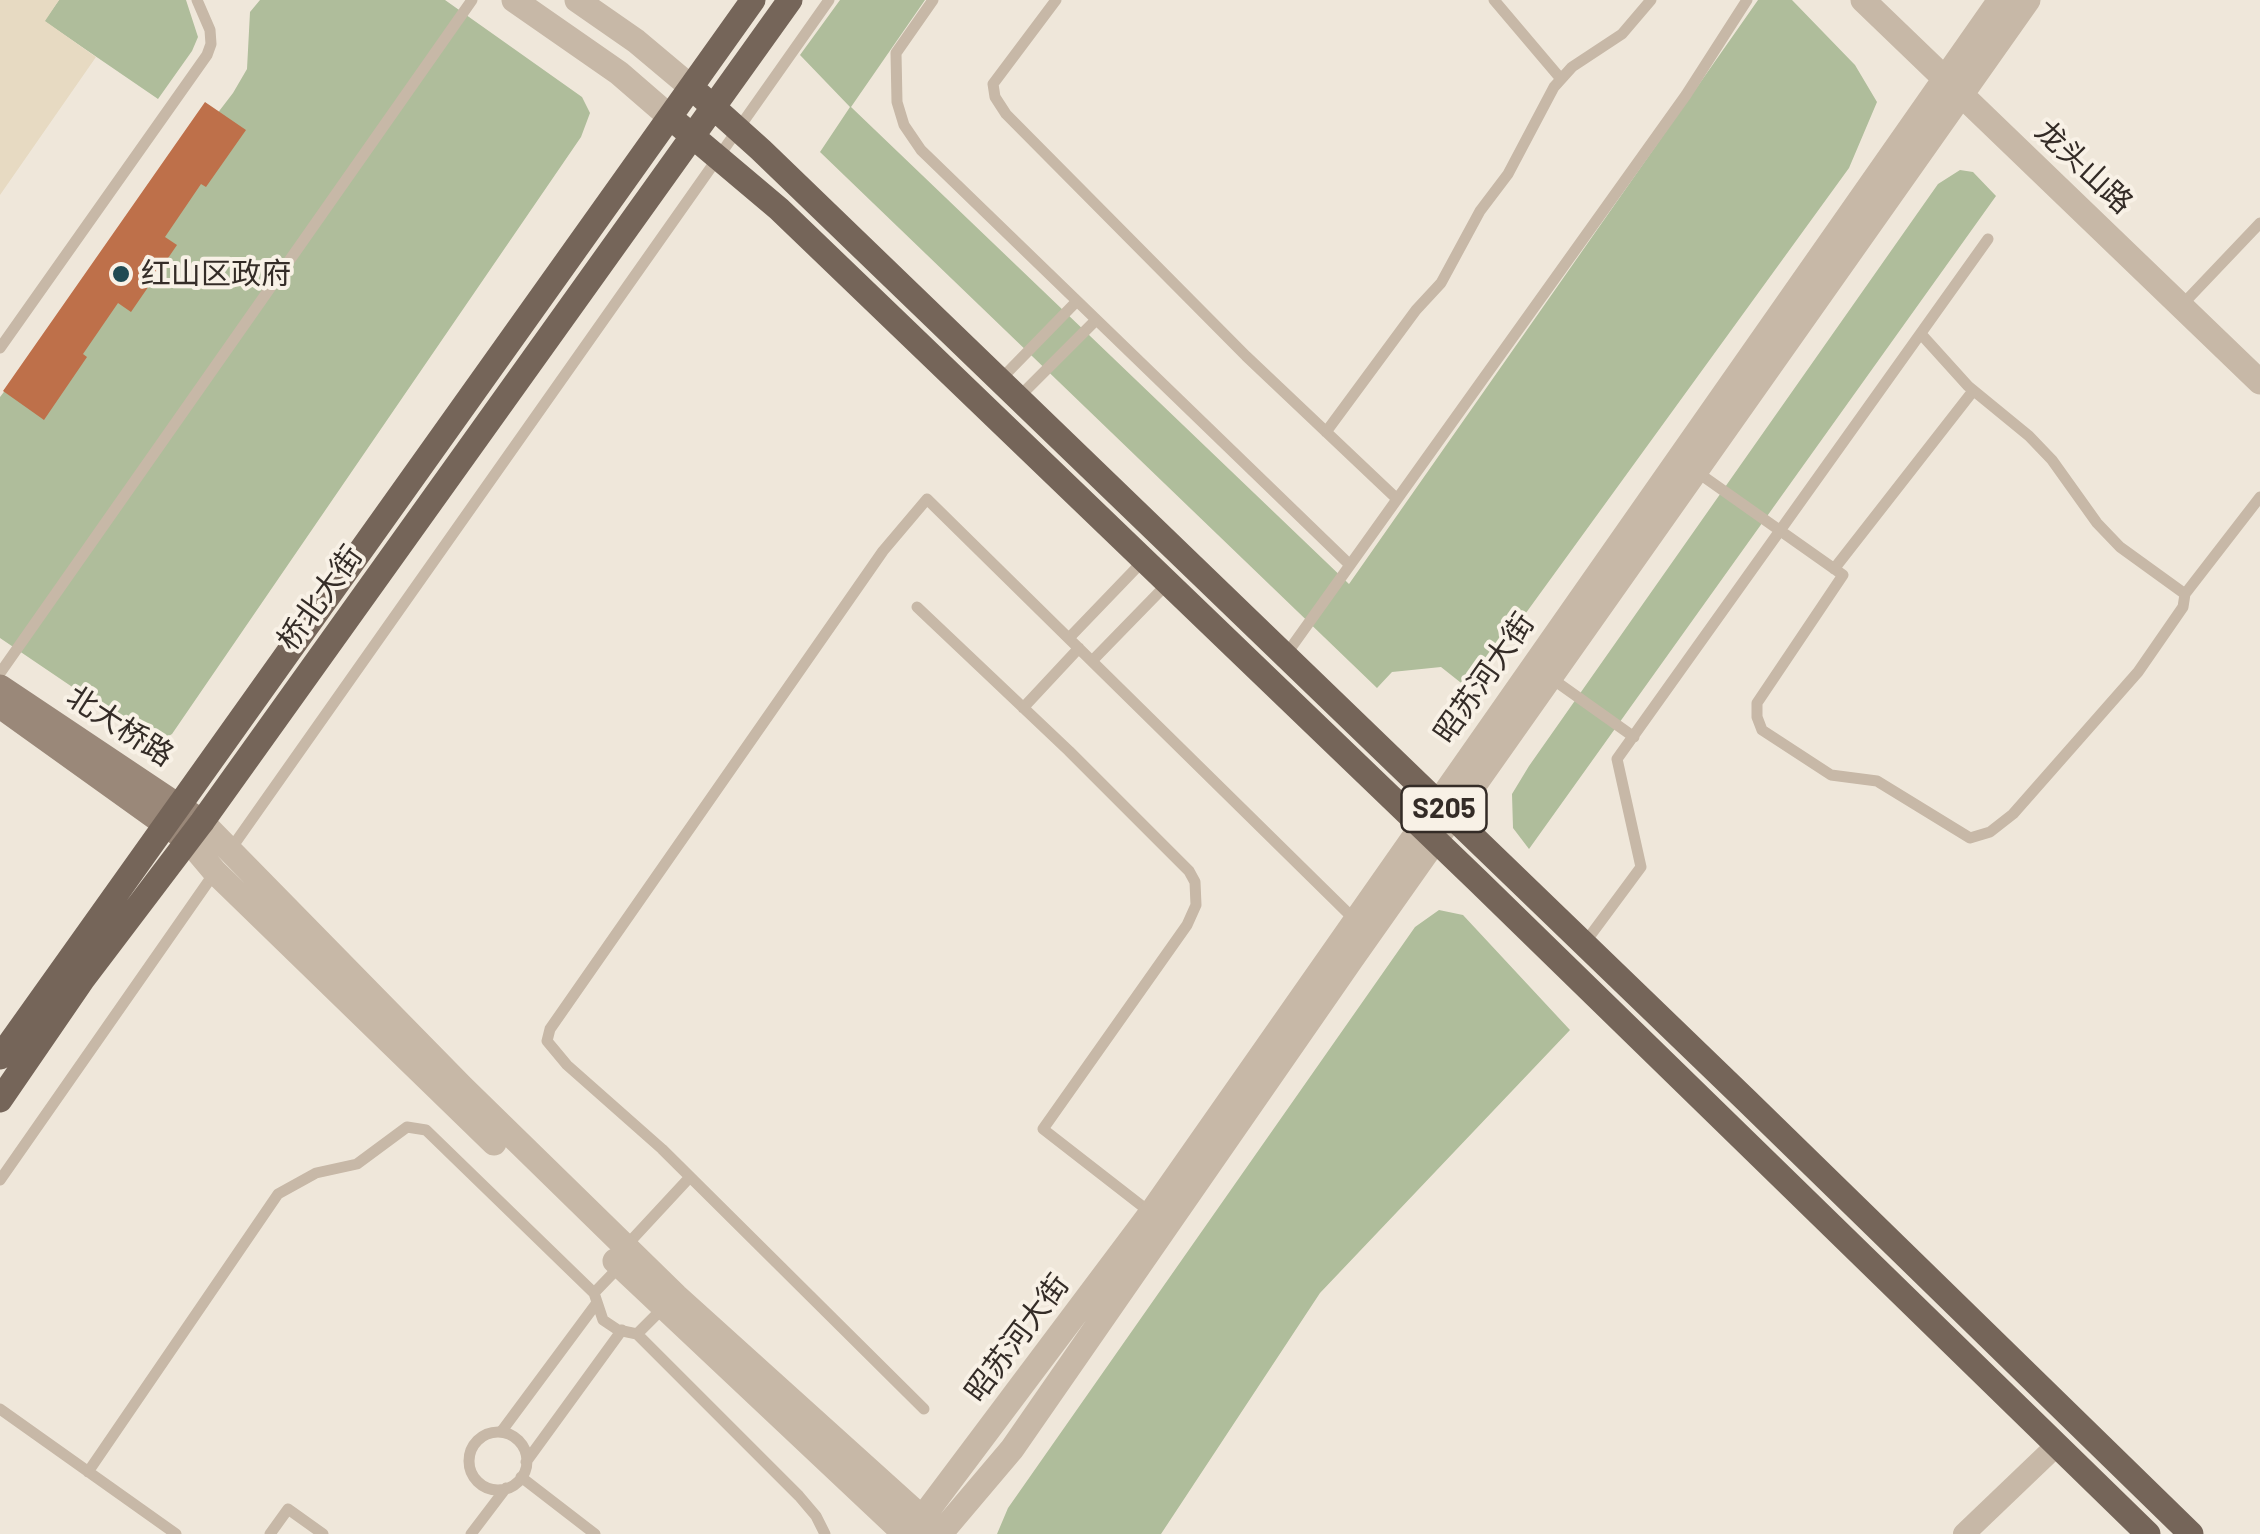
<!DOCTYPE html>
<meta charset="utf-8">
<style>
body{margin:0}
canvas{display:block;background:#efe7da}
</style>
<canvas width="2260" height="1534"></canvas>
<script>
const c = document.querySelector('canvas').getContext('2d');
c.lineJoin = 'round';
function fill(path, color) {
  c.fillStyle = color;
  c.fill(path, 'evenodd');
}
function toPath(rows) {
  const path = new Path2D();
  for (const r of rows) {
    if (r.length === 3) {
      path.moveTo(r[0] + r[2], r[1]);
      path.arc(r[0], r[1], r[2], 0, 2 * Math.PI);
      continue;
    }
    path.moveTo(r[0], r[1]);
    for (let i = 2; i < r.length; i += 2) path.lineTo(r[i], r[i + 1]);
  }
  return path;
}
function strokePath(path, color, width, dash) {
  c.strokeStyle = color;
  c.lineWidth = width;
  c.lineCap = dash ? 'butt' : 'round';
  c.setLineDash(dash || []);
  c.stroke(path);
}
function drawText(font, color, halo, rows, align = 'center') {
  c.font = font + ' Barlow,"Noto Sans SC",sans-serif';
  c.lineWidth = 8;
  c.setLineDash([]);
  c.textBaseline = 'middle';
  c.strokeStyle = halo;
  c.fillStyle = color;
  for (const [text, x, y, turn = 0] of rows) {
    c.save();
    c.translate(x, y);
    c.rotate((+turn || 0) * Math.PI / 180);
    c.textAlign = isNaN(turn) ? turn : align;
    if (halo) c.strokeText(text, 0, 0);
    c.fillText(text, 0, 0);
    c.restore();
  }
}
const green = toPath([
 [59,0,186,0,198,37,192,51,158,99,44,21],
 [260,0,445,0,582,97,590,113,581,137,172,734,162,740,152,741,0,638,0,397,233,93,247,69,250,12],
 [840,0,925,0,851,107,1349,584,1758,0,1792,0,1855,65,1877,102,1849,168,1470,690,1441,667,1392,672,1377,688,820,152,850,107,800,55],
 [1960,170,1973,172,1996,196,1529,849,1513,828,1512,794,1529,766,1938,184],
 [1439,910,1463,915,1570,1030,1320,1293,1161,1534,997,1534,1008,1508,1415,927]
]);
const plaza = toPath([
 [0,0,59,0,45,21,96,57,0,195]
]);
const building = toPath([
 [205,102,246,130,206,187,201,184,165,237,177,245,131,312,118,303,83,354,87,357,44,420,3,391]
]);
const service = toPath([
 [933,0,896,53,897,102,904,125,921,150,1350,565],
 [1056,0,993,84,995,97,1006,114,1246,356,1397,499],
 [1494,0,1561,79],
 [2182,305,2260,223],
 [0,348,207,55,211,44,210,30,197,0],
 [1000,380,1077,301],
 [1018,398,1096,320],
 [1326,432,1416,310,1441,283,1480,211,1508,174,1554,87,1572,67,1622,34,1651,0],
 [1697,472,1843,575,1757,703,1757,717,1762,730,1831,775,1877,781,1970,838,1990,832,2013,814,2138,672,2183,607,2185,594,2120,547,2097,523,2052,460,2029,436,1968,386,1921,334],
 [1834,569,1973,391],
 [2185,594,2260,497],
 [917,607,1069,751,1189,871,1195,882,1196,905,1187,925,1043,1129,1151,1213],
 [1069,638,1144,560],
 [1285,656,1686,95,1747,0],
 [1092,661,1168,583],
 [0,673,472,0],
 [1551,678,1634,737],
 [1023,708,1079,648],
 [228,853,829,0],
 [1584,944,1641,867,1617,759,1988,239],
 [0,1180,215,872],
 [625,1247,690,1177],
 [594,1293,619,1267],
 [637,1334,666,1305],
 [0,1409,176,1534],
 [924,1409,662,1149,567,1065,547,1041,550,1029,883,551,927,499,1355,920],
 [501,1432,596,1304],
 [498,1461,29],
 [526,1462,622,1330],
 [88,1472,278,1194,316,1173,357,1164,407,1127,426,1130,594,1293,603,1320,618,1330,637,1334,799,1496,816,1516,825,1534],
 [521,1477,595,1534],
 [270,1534,288,1509,323,1534],
 [471,1534,506,1488]
]);
const minor = toPath([
 [1964,1534,2057,1445]
]);
const tertiary = toPath([
 [514,0,619,73,671,118],
 [577,0,636,41,692,88],
 [1863,0,2260,382],
 [202,822,462,1087,676,1296,932,1527],
 [188,840,215,872,494,1143],
 [615,1261,905,1534],
 [910,1534,1151,1213,2000,0],
 [940,1534,1012,1449,1351,960,2028,0]
]);
const secondary = toPath([
 [0,687,202,822],
 [0,706,183,837]
]);
const primary = toPath([
 [692,88,761,150,1746,1100,2191,1534],
 [671,118,779,209,1478,881,2148,1534],
 [0,1057,753,0],
 [0,1100,83,979,202,822,790,0]
]);
const markers = [
 [121,274,10,"#204a52"]
];
const shields = [
 [1444,809,85]
];
const shieldNames = [
 ["S205",1444,809]
];
const streetNames = [
 ["龙头山路",2084,167,43],
 ["桥北大街",320,598,-54],
 ["昭苏河大街",1484,678,-55],
 ["北大桥路",120,726,33],
 ["昭苏河大街",1017,1338,-53]
];
const poiNames = [
 ["红山区政府",141,274]
];
fill(green, '#afbd9b');
fill(plaza, '#e7dac2');
fill(building, '#be704a');
strokePath(service, '#c7b8a7', 11);
strokePath(minor, '#c7b8a7', 22);
strokePath(tertiary, '#c7b8a7', 25);
strokePath(secondary, '#9a8879', 25);
strokePath(primary, '#756559', 25);
for (const [x, y, r, color] of markers) {
  const dot = new Path2D();
  dot.arc(x, y, r, 0, 2 * Math.PI);
  c.fillStyle = color;
  c.fill(dot);
  strokePath(dot, '#f8f1e6', 4);
}
for (const [x, y, w] of shields) {
  const box = new Path2D();
  box.roundRect(x - w / 2, y - 23, w, 46, 8);
  c.fillStyle = '#f8f1e6';
  c.fill(box);
  strokePath(box, '#342c27', 2.5);
}
drawText('bold 28px', '#342c27', null, shieldNames);
drawText('30px', '#342c27', '#f8f1e6', streetNames);
drawText('30px', '#342c27', '#f8f1e6', poiNames, 'left');
</script>
